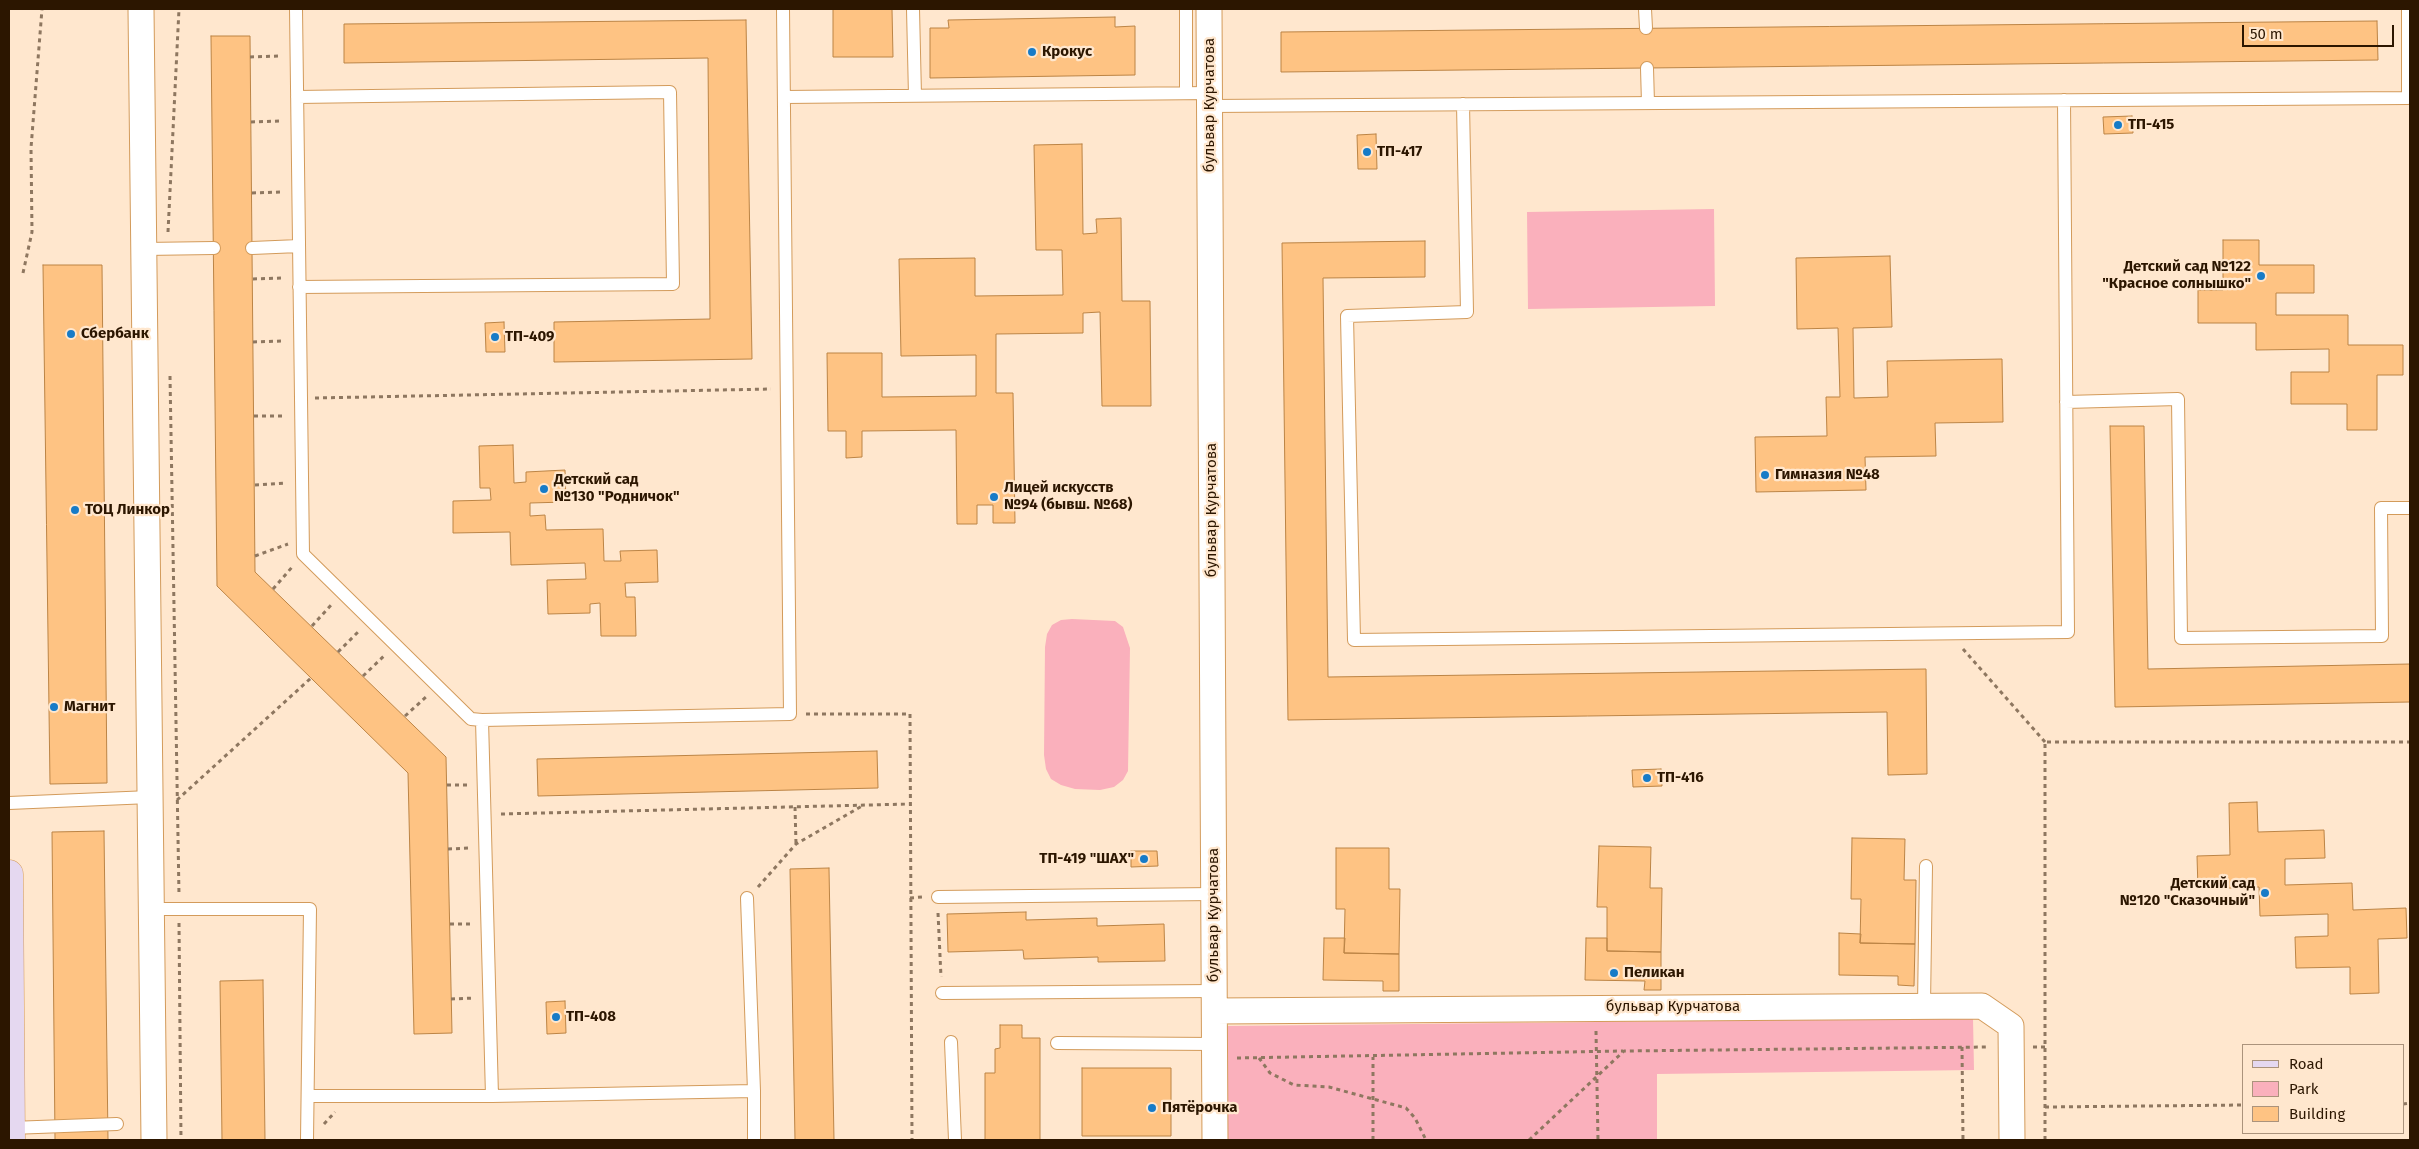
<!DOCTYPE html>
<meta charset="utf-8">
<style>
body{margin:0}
#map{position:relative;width:2419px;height:1149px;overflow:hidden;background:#ffe7ce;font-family:"Fira Sans",sans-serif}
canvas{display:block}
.frame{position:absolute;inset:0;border:10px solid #2c1600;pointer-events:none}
.legend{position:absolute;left:2242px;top:1044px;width:162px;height:90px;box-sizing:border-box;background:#ffe7ce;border:1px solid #ab937c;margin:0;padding:6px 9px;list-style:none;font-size:15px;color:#2c1600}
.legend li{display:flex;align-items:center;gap:10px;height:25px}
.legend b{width:25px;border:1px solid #ab937c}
.scale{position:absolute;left:2242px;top:25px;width:152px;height:22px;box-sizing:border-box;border:2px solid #2c1600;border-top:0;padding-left:6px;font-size:15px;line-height:18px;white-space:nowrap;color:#2c1600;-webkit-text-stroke:4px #ffe7ce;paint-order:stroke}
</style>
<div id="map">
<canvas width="2419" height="1149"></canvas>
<div class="frame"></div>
<ul class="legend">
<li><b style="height:6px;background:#e5d8f0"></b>Road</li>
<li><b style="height:14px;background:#fab0bc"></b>Park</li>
<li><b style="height:14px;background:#fec383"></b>Building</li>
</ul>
<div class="scale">50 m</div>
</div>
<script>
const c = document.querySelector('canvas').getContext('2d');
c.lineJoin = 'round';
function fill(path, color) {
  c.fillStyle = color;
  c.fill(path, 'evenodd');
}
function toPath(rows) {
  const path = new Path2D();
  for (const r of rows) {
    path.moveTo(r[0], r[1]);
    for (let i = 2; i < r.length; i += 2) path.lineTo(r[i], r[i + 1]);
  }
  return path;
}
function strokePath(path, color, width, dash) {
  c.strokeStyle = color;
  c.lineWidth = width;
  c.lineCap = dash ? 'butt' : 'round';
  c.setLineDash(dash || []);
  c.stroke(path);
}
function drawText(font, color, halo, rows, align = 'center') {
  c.font = font + ' "Fira Sans",sans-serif';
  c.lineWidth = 4.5;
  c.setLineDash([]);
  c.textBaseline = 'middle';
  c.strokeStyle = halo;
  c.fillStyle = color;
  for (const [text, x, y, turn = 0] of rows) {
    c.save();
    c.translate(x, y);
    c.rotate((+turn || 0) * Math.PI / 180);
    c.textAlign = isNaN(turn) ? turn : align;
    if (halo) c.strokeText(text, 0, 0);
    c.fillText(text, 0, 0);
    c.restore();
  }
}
const green = toPath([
 [1714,209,1715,306,1528,309,1527,212],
 [1072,619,1115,621,1123,627,1130,648,1128,771,1123,780,1114,787,1100,790,1075,789,1061,785,1051,779,1046,769,1044,755,1045,647,1047,634,1052,625,1061,620],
 [1973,1018,1974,1070,1657,1074,1657,1140,1226,1140,1225,1026]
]);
const building = toPath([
 [833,9,892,9,893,57,833,57,833,9],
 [1115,17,1115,27,1135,26,1135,75,930,78,930,28,949,28,948,20,1115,17],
 [746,20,752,359,554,362,554,322,710,319,708,58,344,63,344,24,746,20],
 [2377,21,2378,60,1281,72,1281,32,2377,21],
 [211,36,250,36,255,572,446,757,452,1033,414,1034,408,773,217,586,211,36],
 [2132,116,2133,133,2104,134,2103,117,2132,116],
 [1376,134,1377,169,1358,169,1357,135,1376,134],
 [1082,144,1083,234,1097,233,1096,219,1121,218,1122,301,1150,301,1151,406,1102,406,1100,312,1083,313,1083,333,996,334,996,393,1013,393,1015,523,993,523,993,505,977,505,977,524,957,524,956,430,862,431,862,457,846,458,846,431,828,431,827,353,882,353,882,397,976,396,976,355,901,356,899,259,975,258,975,296,1063,295,1062,250,1036,250,1034,145,1082,144],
 [2223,240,2259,240,2259,265,2314,265,2314,293,2276,293,2276,315,2348,315,2348,345,2403,345,2403,375,2377,375,2377,430,2347,430,2347,404,2291,404,2291,372,2329,372,2329,349,2256,350,2256,323,2198,323,2198,290,2223,290,2223,240],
 [1425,241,1425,277,1323,278,1328,677,1926,669,1927,774,1888,775,1887,712,1288,720,1282,243,1425,241],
 [1890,256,1892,327,1853,328,1854,398,1888,397,1887,361,2002,359,2003,422,1935,423,1936,456,1865,457,1866,490,1756,492,1755,437,1827,436,1826,397,1840,397,1838,328,1797,329,1796,258,1890,256],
 [43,265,102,265,107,783,50,784,43,265],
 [504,322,505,352,486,352,485,323,504,322],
 [2110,426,2144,426,2148,669,2410,664,2410,702,2115,707,2110,426],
 [513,445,514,483,526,482,526,472,565,470,566,502,530,503,530,516,545,515,546,530,603,529,604,561,621,561,620,551,657,550,658,582,625,583,626,597,635,597,636,636,601,636,600,603,590,604,590,613,548,614,547,580,586,579,585,563,511,565,510,532,453,533,453,501,491,500,490,488,480,488,479,446,513,445],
 [877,751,878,788,538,796,537,759,877,751],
 [1661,769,1662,786,1633,787,1632,770,1661,769],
 [2257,802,2258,832,2324,830,2325,858,2285,859,2285,885,2352,883,2353,910,2406,908,2407,938,2378,939,2379,993,2350,994,2350,967,2296,968,2295,937,2328,936,2328,914,2260,916,2259,887,2198,889,2197,856,2230,855,2229,803,2257,802],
 [104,831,108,1140,55,1140,52,832,104,831],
 [1852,838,1905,839,1904,880,1916,880,1915,944,1860,943,1861,899,1851,899,1852,838],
 [1599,846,1651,847,1650,888,1662,888,1661,952,1607,951,1607,907,1597,907,1599,846],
 [1336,848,1389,848,1389,889,1400,889,1399,954,1344,953,1345,909,1336,909,1336,848],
 [1131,851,1157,851,1158,866,1131,867,1131,851],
 [829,868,834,1140,795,1140,790,869,829,868],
 [1026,912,1026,920,1097,918,1097,926,1164,924,1165,961,1098,962,1098,957,1024,959,1023,950,948,952,947,914,1026,912],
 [1839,933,1861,934,1860,943,1915,944,1914,986,1898,985,1898,976,1839,975,1839,933],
 [1324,938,1345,938,1344,953,1399,954,1399,991,1383,991,1383,981,1323,980,1324,938],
 [1586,938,1607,938,1607,951,1661,952,1661,990,1644,990,1645,981,1585,980,1586,938],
 [263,980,265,1140,222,1140,220,981,263,980],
 [565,1001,566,1033,547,1034,546,1002,565,1001],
 [1000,1025,1022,1025,1022,1038,1040,1038,1040,1140,985,1140,985,1073,995,1073,995,1049,1000,1048,1000,1025],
 [1082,1068,1171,1068,1171,1136,1082,1136,1082,1068]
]);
const path = toPath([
 [250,57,281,56],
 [251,122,282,121],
 [252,193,283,192],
 [168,232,179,9],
 [23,273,32,232,31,148,42,9],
 [253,279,284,278],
 [253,342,284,341],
 [170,376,179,895],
 [315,398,771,389],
 [254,416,285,416],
 [255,485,286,483],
 [255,556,288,544],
 [273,589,293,566],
 [312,626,332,604],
 [1963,649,2045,742],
 [338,652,359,631],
 [363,676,384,656],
 [806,714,910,714,912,1140],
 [405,716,426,697],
 [447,785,468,785],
 [177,800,311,678],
 [795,807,796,844],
 [501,814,910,804],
 [448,849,470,848],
 [758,887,796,844,862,806],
 [910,898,922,897],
 [938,913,941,977],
 [179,923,181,1140],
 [450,924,472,924],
 [451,999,474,998],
 [1596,1031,1598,1140],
 [1962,1047,1963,1140],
 [2033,1047,2045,1047],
 [1237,1058,1623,1051],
 [1259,1058,1270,1073,1294,1085,1329,1087,1406,1108,1415,1118,1426,1140],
 [2403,1104,2410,1103],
 [2045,1107,2243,1105],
 [324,1124,335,1112],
 [1373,1140,1373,1057],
 [1529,1140,1624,1051,1989,1047],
 [2045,1140,2045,742,2410,742]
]);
const lane = toPath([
 [296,9,303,554,471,719,482,720,790,714,783,9],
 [913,9,915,96],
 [1186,9,1186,93],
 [1645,9,1646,28],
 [1647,68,1648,103],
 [297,97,670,92,673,284,299,287],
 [784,97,1210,93],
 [1463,104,1467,312,1347,316,1354,640,2068,632,2064,100],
 [1210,106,2408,98,2408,9],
 [252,248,299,246],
 [144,249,214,248],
 [2066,402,2178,399,2181,638,2382,636,2381,508,2410,508],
 [482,720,492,1096],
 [9,803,150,797],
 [938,897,1214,894],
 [151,909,310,909,307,1140],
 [942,993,1214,991],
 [1924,1005,1926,866],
 [951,1042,955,1140],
 [1057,1043,1215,1044],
 [754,1091,754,1140],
 [308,1096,492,1096,754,1091,747,898],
 [11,1128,117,1124]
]);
const street = toPath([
 [141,9,154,1140],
 [1209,9,1215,1140],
 [1215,1011,1982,1006,2011,1026,2012,1140]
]);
const secondary = toPath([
 [9,874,11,1140]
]);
const markers = [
 [1032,52,5,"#177bc7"],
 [2118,125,5,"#177bc7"],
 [1367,152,5,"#177bc7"],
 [2261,276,5,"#177bc7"],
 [71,334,5,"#177bc7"],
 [495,337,5,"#177bc7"],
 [1765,475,5,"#177bc7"],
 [544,489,5,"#177bc7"],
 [994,497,5,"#177bc7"],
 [75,510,5,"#177bc7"],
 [54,707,5,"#177bc7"],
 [1647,778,5,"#177bc7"],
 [1144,859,5,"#177bc7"],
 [2265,893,5,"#177bc7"],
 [1614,973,5,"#177bc7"],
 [556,1017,5,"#177bc7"],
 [1152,1108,5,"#177bc7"]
];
const poiNames = [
 ["Крокус",1042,52],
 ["ТП-415",2128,125],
 ["ТП-417",1377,152],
 ["Детский сад №122",2251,267,"right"],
 ["\"Красное солнышко\"",2251,284,"right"],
 ["Сбербанк",81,334],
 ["ТП-409",505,337],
 ["Гимназия №48",1775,475],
 ["Детский сад",554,480],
 ["№130 \"Родничок\"",554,497],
 ["Лицей искусств",1004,488],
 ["№94 (бывш. №68)",1004,505],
 ["ТОЦ Линкор",85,510],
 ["Магнит",64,707],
 ["ТП-416",1657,778],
 ["ТП-419 \"ШАХ\"",1134,859,"right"],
 ["Детский сад",2255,884,"right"],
 ["№120 \"Сказочный\"",2255,901,"right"],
 ["Пеликан",1624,973],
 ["ТП-408",566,1017],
 ["Пятёрочка",1162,1108]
];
const streetNames = [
 ["бульвар Курчатова",1210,105,-90],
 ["бульвар Курчатова",1212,510,-90],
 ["бульвар Курчатова",1214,915,-90],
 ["бульвар Курчатова",1673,1007]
];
fill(green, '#fab0bc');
fill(building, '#fec383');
strokePath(building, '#bc8445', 1);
strokePath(lane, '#d39b5b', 14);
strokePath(street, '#d39b5b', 27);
strokePath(secondary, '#d39b5b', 29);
strokePath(path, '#8e7760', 3, [4, 4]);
strokePath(lane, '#fff', 12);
strokePath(street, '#fff', 25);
strokePath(secondary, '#e5d8f0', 28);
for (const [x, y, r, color] of markers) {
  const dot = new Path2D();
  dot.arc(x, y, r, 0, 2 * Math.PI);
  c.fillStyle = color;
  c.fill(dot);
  strokePath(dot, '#ffe7ce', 2);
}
drawText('bold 15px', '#2c1600', '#ffe7ce', poiNames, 'left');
drawText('15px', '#2c1600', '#ffe7ce', streetNames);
</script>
